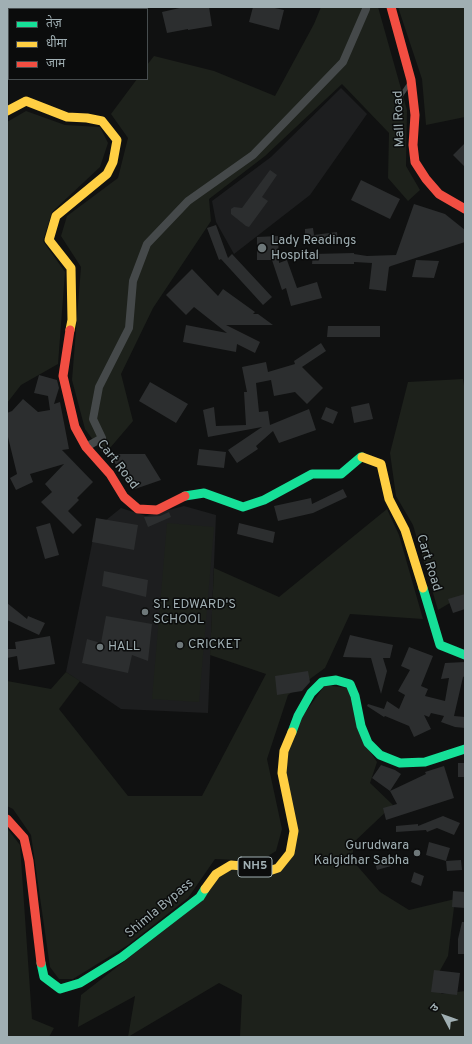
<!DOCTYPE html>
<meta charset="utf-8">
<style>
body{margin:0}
#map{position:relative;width:472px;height:1044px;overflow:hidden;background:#101111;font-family:Overpass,"Noto Sans Devanagari",sans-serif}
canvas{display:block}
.frame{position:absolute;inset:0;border:8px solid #a0afb3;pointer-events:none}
.legend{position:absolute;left:8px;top:8px;width:140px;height:72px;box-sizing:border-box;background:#0b0c0c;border:1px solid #474d4f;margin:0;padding:5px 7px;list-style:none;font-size:12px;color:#a0afb3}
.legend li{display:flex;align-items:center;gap:8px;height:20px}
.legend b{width:20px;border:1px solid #474d4f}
.north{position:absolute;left:424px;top:996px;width:40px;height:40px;-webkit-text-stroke:3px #0b0c0c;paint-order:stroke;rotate:311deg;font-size:11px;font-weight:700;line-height:16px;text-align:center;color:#a0afb3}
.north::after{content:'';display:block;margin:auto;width:14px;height:18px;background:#a0afb3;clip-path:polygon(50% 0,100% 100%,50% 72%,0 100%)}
</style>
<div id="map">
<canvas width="472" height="1044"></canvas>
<div class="frame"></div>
<ul class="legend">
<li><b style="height:5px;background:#16e098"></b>तेज़</li>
<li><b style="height:5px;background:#ffcf43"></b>धीमा</li>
<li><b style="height:5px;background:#f24e42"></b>जाम</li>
</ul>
<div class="north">उ</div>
</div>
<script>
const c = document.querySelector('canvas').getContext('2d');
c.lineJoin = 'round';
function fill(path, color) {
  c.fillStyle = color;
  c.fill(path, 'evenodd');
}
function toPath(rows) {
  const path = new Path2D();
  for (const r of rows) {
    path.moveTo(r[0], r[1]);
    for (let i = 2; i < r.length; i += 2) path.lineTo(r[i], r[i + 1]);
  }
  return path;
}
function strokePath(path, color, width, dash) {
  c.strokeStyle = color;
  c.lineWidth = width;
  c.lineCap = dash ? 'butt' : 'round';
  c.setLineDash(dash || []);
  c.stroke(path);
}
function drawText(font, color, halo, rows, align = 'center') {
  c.font = font + ' Overpass,sans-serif';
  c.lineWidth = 3;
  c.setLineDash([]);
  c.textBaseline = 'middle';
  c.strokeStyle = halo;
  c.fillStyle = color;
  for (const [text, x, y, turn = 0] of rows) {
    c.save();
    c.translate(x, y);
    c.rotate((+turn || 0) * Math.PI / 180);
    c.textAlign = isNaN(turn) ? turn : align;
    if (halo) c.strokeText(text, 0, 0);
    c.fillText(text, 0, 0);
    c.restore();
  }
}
const built = toPath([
 [341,88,367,114,310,195,234,254,216,222,212,201,271,157],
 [184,506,216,515,208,713,121,709,66,672,95,529,121,508,146,516]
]);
const green = toPath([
 [321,7,378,7,407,110,406,166,420,190,408,201,388,178,389,133,342,84,265,156,209,199,211,221,153,308,121,374,133,421,104,455,85,429,72,380,81,267,61,236,67,216,118,178,128,138,111,114,137,79,147,79,147,65,154,56,214,71,275,96,314,24],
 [398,7,465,7,465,117,426,125,422,79],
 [26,111,65,125,100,127,108,143,100,167,52,212,43,241,65,272,58,364,21,385,7,403,7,122],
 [463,379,465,392,465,594,438,610,413,525,396,496,390,453,408,382],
 [387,509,399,535,423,619,350,614,325,668,288,695,267,759,282,829,276,851,260,861,215,859,188,898,128,945,73,979,59,979,50,967,31,835,13,809,7,806,7,681,51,689,66,672,80,681,59,709,128,796,202,796,266,674,210,655,214,568,279,597],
 [167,523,214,527,199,702,152,699],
 [325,685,348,688,365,744,377,762,370,783,393,805,353,843,353,861,380,892,409,910,455,899,448,956,432,985,442,994,465,991,465,1037,240,1037,242,995,219,983,128,1037,135,996,78,1027,81,995,203,900,218,878,233,868,268,875,293,854,286,772,288,751,302,717],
 [7,828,20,845,32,1019,54,1028,49,1037,7,1037]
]);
const building = toPath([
 [184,7,209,7,212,26,188,30,188,29,167,33,162,12],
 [253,7,270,7,284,10,279,30,249,22],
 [465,143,465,167,453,155],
 [270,170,277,175,262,197,268,201,249,227,246,226,231,214,231,209,234,207,242,208],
 [361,180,400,199,390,219,351,200],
 [414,204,445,214,465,230,465,242,391,266,389,267,386,291,369,289,372,263,354,262,354,264,312,264,313,254,354,253,354,254,367,256,396,255],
 [216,225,228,258,232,254,272,297,263,305,221,259,219,260,207,228],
 [313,228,314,235,337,232,338,241,313,245,313,240,305,240,305,229],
 [278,236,279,263,287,260,297,288,317,282,322,298,291,306,286,288,282,290,272,260,257,260,257,237],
 [416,260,439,261,434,278,412,277],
 [192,269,218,296,223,289,255,312,253,314,258,314,273,325,226,325,260,342,255,353,237,344,236,352,183,342,186,325,227,333,194,307,186,315,166,295],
 [328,326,380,326,380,337,327,337],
 [321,343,326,351,302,367,323,388,307,404,295,392,274,396,271,380,256,383,259,412,268,411,270,425,309,409,316,430,279,443,273,431,256,446,258,449,237,463,228,450,262,427,208,437,203,410,214,407,216,426,246,425,244,392,247,392,242,367,266,362,268,372,295,364,294,361],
 [39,375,57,380,59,388,54,404,60,402,69,449,62,450,93,482,77,498,79,500,68,511,82,525,73,534,41,502,52,492,45,484,64,464,30,474,33,482,16,490,10,478,17,474,7,433,7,413,12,411,23,399,38,412,50,410,48,396,34,393],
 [150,382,188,404,176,423,139,401],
 [369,403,373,419,354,423,351,407],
 [326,407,338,412,333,424,321,419],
 [199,449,226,452,224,468,197,465],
 [108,454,145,454,161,480,135,489],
 [343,489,347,497,313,513,278,521,274,506,311,498,312,504],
 [169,512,171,517,148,527,144,517,160,516],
 [96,518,138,525,134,550,92,542],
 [50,523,59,555,45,559,36,527],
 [239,523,275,532,273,543,237,534],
 [104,571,148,580,146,597,102,586],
 [465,594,465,609,453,613,448,599],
 [7,603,27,619,28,616,45,623,39,635,7,620],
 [106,616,152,624,148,661,132,655,128,673,82,663,87,639,101,643],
 [350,635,393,645,390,658,383,658,387,671,381,694,371,658,343,657],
 [50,636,55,664,19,670,17,656,7,658,7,649,16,649,15,642],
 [409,647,433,656,421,686,428,689,425,696,445,701,449,678,441,679,445,663,465,662,465,676,463,677,454,716,465,717,465,728,455,727,441,722,444,716,431,713,429,717,424,715,431,729,414,737,409,726,385,716,384,717,367,706,368,704,384,709,387,701,399,709,405,695,398,691,410,670,401,666],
 [308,671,310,682,302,691,277,695,275,676],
 [458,763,465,763,465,777,458,777],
 [381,765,395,770,401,774,390,791,372,778],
 [444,766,454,798,386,820,383,808,397,804,390,791,426,774,425,772],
 [443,816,460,823,454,835,437,828,427,832,426,830,396,832,396,826,418,824,418,826],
 [429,842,450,848,446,861,426,855],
 [389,859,391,866,377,870,375,863],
 [461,860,462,870,447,871,446,861],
 [414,872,424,876,421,886,411,882],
 [453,891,465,892,465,908,452,907],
 [462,922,465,922,465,954,458,954,458,939],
 [434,970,460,973,457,995,431,992]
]);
const lane = toPath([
 [398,100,409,84]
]);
const street = toPath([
 [86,447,102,438,93,419,99,387,129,328,133,281,147,244,188,201,253,155,343,62,366,9]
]);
const fast = toPath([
 [185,496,204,493,243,507,264,500,312,474,341,474,361,457,362,457],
 [423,588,440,645,465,655],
 [292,732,298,716,311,693,322,682,336,680,350,684,355,696,361,726,368,743,380,755,400,763,425,762,465,749],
 [41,963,44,977,60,989,80,983,122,957,200,897,205,889]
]);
const slow = toPath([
 [7,111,26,101,67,117,87,118,102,121,117,140,113,162,107,174,56,216,49,240,71,268,72,320,70,330],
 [362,457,381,464,389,499,405,530,423,588],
 [205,889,216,874,231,865,254,867,266,872,278,868,290,853,294,831,282,773,284,751,292,732]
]);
const jam = toPath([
 [391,7,411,80,415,115,413,145,415,162,426,179,439,194,465,209],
 [70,330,63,376,75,427,86,447,110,474,124,497,138,509,157,510,185,496],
 [7,819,24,838,29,861,41,963]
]);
const markers = [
 [262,248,5,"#6e787a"],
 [145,612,4,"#6e787a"],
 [180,645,4,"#6e787a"],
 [100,647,4,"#6e787a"],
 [417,853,4,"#6e787a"]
];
const shields = [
 [255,867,34]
];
const shieldNames = [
 ["NH5",255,867]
];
const streetNames = [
 ["Mall Road",400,119,-92],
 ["Cart Road",117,465,52],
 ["Cart Road",428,563,73],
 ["Shimla Bypass",160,909,-40]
];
const poiNames = [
 ["Lady Readings",271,241],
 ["Hospital",271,256],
 ["ST. EDWARD'S",153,605],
 ["SCHOOL",153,620],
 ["CRICKET",188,645],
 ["HALL",108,647],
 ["Gurudwara",409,846,"right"],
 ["Kalgidhar Sabha",409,861,"right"]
];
fill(built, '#1d1e1f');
fill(green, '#1d211b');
fill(building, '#2c2e2f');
strokePath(lane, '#45494a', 4);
strokePath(street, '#45494a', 8);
strokePath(fast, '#16e098', 9);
strokePath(slow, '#ffcf43', 9);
strokePath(jam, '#f24e42', 9);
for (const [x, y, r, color] of markers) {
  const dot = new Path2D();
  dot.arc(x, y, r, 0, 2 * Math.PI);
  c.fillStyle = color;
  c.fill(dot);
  strokePath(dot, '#0b0c0c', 1.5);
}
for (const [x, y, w] of shields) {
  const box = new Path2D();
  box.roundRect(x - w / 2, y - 10, w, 20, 3);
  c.fillStyle = '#0b0c0c';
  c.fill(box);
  strokePath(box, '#a0afb3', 1);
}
drawText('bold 12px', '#a0afb3', null, shieldNames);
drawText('13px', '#a0afb3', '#0b0c0c', streetNames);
drawText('13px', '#a0afb3', '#0b0c0c', poiNames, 'left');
</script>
